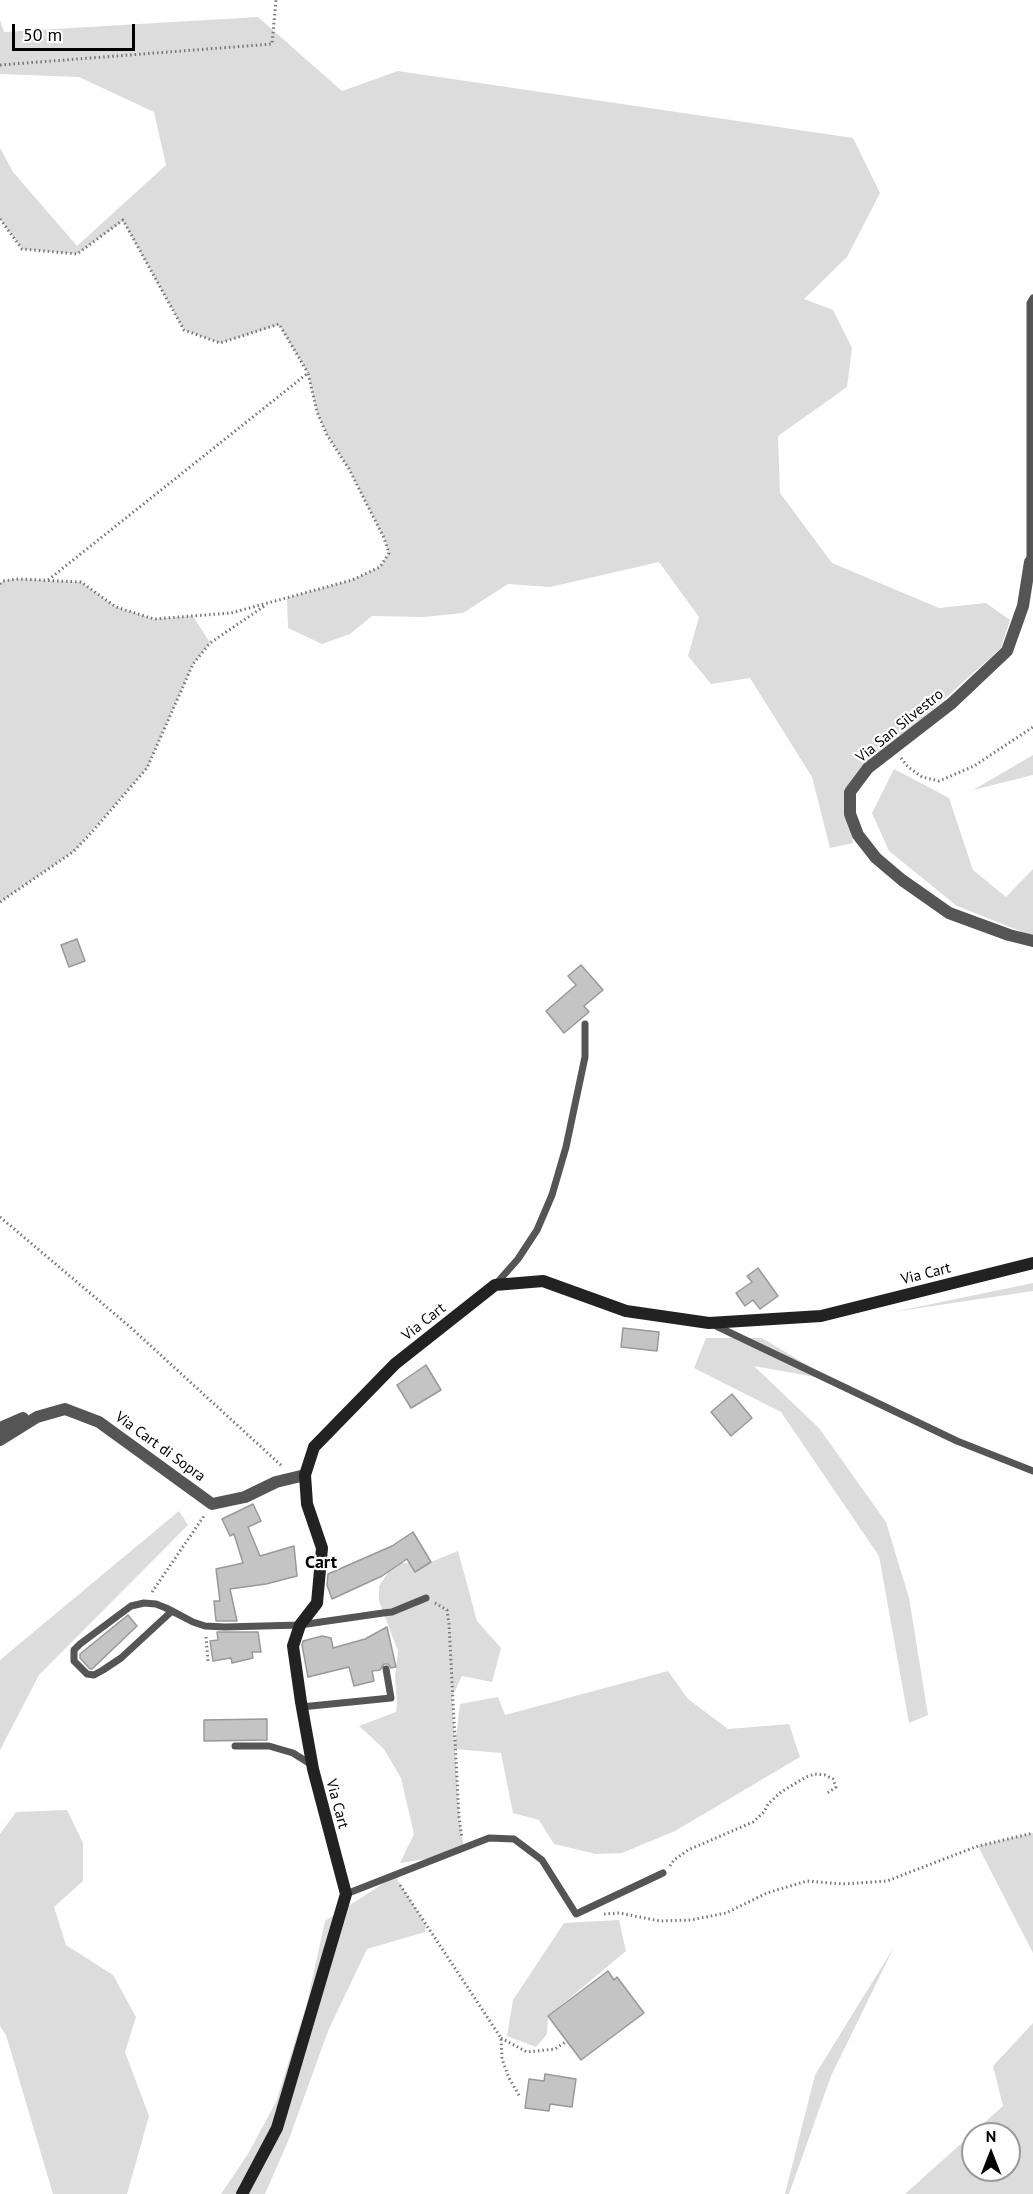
<!DOCTYPE html>
<style>
body{margin:0}
#map{position:relative;width:1033px;height:2194px;overflow:hidden;background:#fff;font-family:"PT Sans",sans-serif}
canvas{display:block}
.north{position:absolute;left:961px;top:2122px;width:60px;height:60px;box-sizing:border-box;background:#fff;border:2px solid #999;border-radius:50%;rotate:0deg;font-size:16px;font-weight:700;line-height:24px;text-align:center;color:#000}
.north::after{content:'';display:block;margin:auto;width:21px;height:27px;background:#000;clip-path:polygon(50% 0,100% 100%,50% 72%,0 100%)}
.scale{position:absolute;left:12px;top:24px;width:123px;height:27px;box-sizing:border-box;border:3px solid #000;border-top:0;padding-left:8px;font-size:18px;line-height:21px;white-space:nowrap;color:#000;-webkit-text-stroke:4px #fff;paint-order:stroke}
</style>
<div id="map">
<canvas width="1033" height="2194"></canvas>
<div class="north">N</div>
<div class="scale">50 m</div>
</div>
<script>
const c = document.querySelector('canvas').getContext('2d');
c.lineJoin = 'round';
function fill(path, color) {
  c.fillStyle = color;
  c.fill(path, 'evenodd');
}
function toPath(rows) {
  const path = new Path2D();
  for (const r of rows) {
    path.moveTo(r[0], r[1]);
    for (let i = 2; i < r.length; i += 2) path.lineTo(r[i], r[i + 1]);
  }
  return path;
}
function strokePath(path, color, width, dash) {
  c.strokeStyle = color;
  c.lineWidth = width;
  c.lineCap = dash ? 'butt' : 'round';
  c.setLineDash(dash || []);
  c.stroke(path);
}
function drawText(font, color, halo, rows, align = 'center') {
  c.font = font + ' "PT Sans",sans-serif';
  c.lineWidth = 4.5;
  c.setLineDash([]);
  c.textBaseline = 'middle';
  c.strokeStyle = halo;
  c.fillStyle = color;
  for (const [text, x, y, turn = 0] of rows) {
    c.save();
    c.translate(x, y);
    c.rotate((+turn || 0) * Math.PI / 180);
    c.textAlign = isNaN(turn) ? turn : align;
    if (halo) c.strokeText(text, 0, 0);
    c.fillText(text, 0, 0);
    c.restore();
  }
}
const green = toPath([
 [258,17,342,91,398,71,853,138,880,193,847,257,804,299,833,310,852,348,847,387,778,436,780,493,832,563,939,608,986,603,1010,620,1001,648,844,789,853,843,830,848,812,777,750,678,711,684,688,656,699,617,659,562,550,587,508,584,463,613,424,617,372,616,350,634,322,644,288,628,287,598,352,580,380,567,389,553,384,538,349,469,327,435,317,412,308,373,279,325,220,343,184,330,123,221,77,254,22,249,0,219,0,148,13,172,77,246,166,165,154,112,79,77,0,74,0,20,4,32],
 [18,579,81,582,116,607,154,619,193,616,210,643,193,664,147,768,73,852,0,902,0,584,3,581],
 [1033,755,1033,775,973,790],
 [894,769,949,798,973,870,1006,897,1033,869,1033,936,957,906,889,851,872,813],
 [1033,1283,1033,1291,893,1312],
 [706,1338,762,1338,832,1380,754,1366,819,1428,886,1522,909,1598,928,1715,909,1723,879,1556,781,1412,694,1368],
 [179,1511,188,1525,39,1675,0,1750,0,1660],
 [458,1551,477,1621,501,1648,492,1682,462,1676,452,1697,455,1744,460,1704,498,1697,505,1715,668,1671,688,1699,728,1729,789,1724,800,1757,675,1831,622,1853,596,1854,554,1844,539,1820,513,1813,501,1753,455,1749,459,1817,464,1849,444,1856,400,1863,414,1834,401,1778,384,1749,359,1726,396,1712,397,1704,395,1676,398,1651,379,1601,379,1586,389,1571,401,1563,410,1563,416,1572,431,1562],
 [67,1810,83,1843,83,1881,54,1907,66,1945,113,1975,136,2017,125,2052,149,2116,127,2194,53,2194,6,2035,0,2026,0,1834,16,1812],
 [1033,1833,1033,1953,978,1846],
 [395,1876,426,1925,425,1932,367,1949,328,2031,289,2139,265,2194,221,2194,248,2154,276,2102,307,2003,325,1921],
 [619,1920,626,1951,548,2016,547,2034,536,2047,507,2036,513,2000,564,1923],
 [894,1947,831,2076,789,2194,785,2194,815,2075],
 [1033,2023,1033,2194,905,2194,1003,2106,993,2066],
 [973,2134,1009,2134,1009,2170,973,2170]
]);
const building = toPath([
 [77,939,85,961,69,967,61,945,77,939],
 [581,965,603,990,584,1006,589,1012,564,1033,546,1011,576,985,568,976,581,965],
 [758,1268,778,1296,760,1309,753,1300,745,1306,736,1293,752,1282,747,1276,758,1268],
 [623,1328,659,1332,657,1351,621,1347,623,1328],
 [426,1365,441,1390,411,1408,397,1385,426,1365],
 [732,1394,752,1418,731,1436,711,1412,732,1394],
 [253,1504,261,1521,248,1527,260,1556,294,1546,297,1576,266,1584,230,1589,237,1621,216,1621,214,1601,220,1601,216,1569,243,1563,234,1534,230,1536,222,1519,253,1504],
 [413,1532,431,1562,415,1572,407,1559,382,1576,332,1599,327,1585,328,1574,392,1546,413,1532],
 [128,1615,137,1626,92,1669,90,1669,80,1658,80,1654,128,1615],
 [387,1627,396,1667,391,1668,388,1664,384,1664,380,1670,372,1671,374,1681,354,1686,349,1667,308,1677,302,1645,303,1641,322,1636,331,1638,333,1648,365,1639,387,1627],
 [217,1632,258,1632,261,1652,252,1652,253,1658,232,1663,231,1658,213,1661,210,1641,218,1640,217,1632],
 [267,1719,267,1740,204,1741,204,1720,267,1719],
 [608,1971,614,1980,617,1977,644,2013,581,2060,548,2016,608,1971],
 [545,2074,576,2079,572,2107,550,2104,549,2111,525,2108,529,2079,544,2081,545,2074]
]);
const path = toPath([
 [0,65,272,44,276,0],
 [0,219,22,249,77,254,123,220,184,330,220,343,279,324,308,373],
 [0,584,3,581,18,579,81,582,116,607,154,619,231,613,352,580,380,567,389,553,384,538,349,469,327,435,317,412,308,373,48,580],
 [901,758,908,767,922,777,939,781,974,766,1033,727],
 [0,902,73,852,92,832,147,768,193,664,210,643,266,605],
 [0,1217,129,1326,283,1467],
 [152,1592,204,1516],
 [435,1603,447,1610,449,1624,459,1817,462,1838],
 [206,1637,208,1661],
 [670,1866,674,1860,688,1850,753,1822,764,1812,768,1804,781,1792,806,1777,815,1774,825,1775,833,1779,836,1787,826,1794],
 [400,1885,501,2038,502,2059,509,2078,520,2097],
 [604,1914,619,1913,660,1921,691,1920,726,1913,767,1893,807,1881,843,1884,887,1881,978,1846,1033,1833],
 [501,2038,527,2052,555,2049,567,2041]
]);
const lane = toPath([
 [1030,562,1030,303,1033,298],
 [495,1285,518,1259,537,1230,552,1195,566,1147,585,1057,585,1024],
 [714,1325,957,1441,1033,1471],
 [172,1611,121,1658,103,1670,94,1675,87,1674,74,1661,74,1650,80,1644,131,1606,144,1603,156,1604,166,1608,172,1611,193,1622,205,1626,225,1627,300,1625,383,1613,392,1612,426,1598],
 [301,1707,391,1698,386,1669],
 [235,1746,269,1746,293,1753,312,1765],
 [346,1894,489,1838,514,1839,542,1860,576,1914,663,1873]
]);
const street = toPath([
 [1033,559,1030,562,1023,606,1007,651,952,703,868,768,850,792,850,814,858,835,876,858,902,880,949,913,1009,935,1033,941],
 [0,1428,23,1418],
 [0,1440,37,1417,65,1409,99,1422,212,1504,245,1497,276,1482,305,1475]
]);
const secondary = toPath([
 [242,2194,277,2128,346,1894,313,1769,301,1702,293,1646,300,1625,317,1603,322,1548,307,1504,305,1475,314,1447,395,1364,495,1285,543,1281,626,1311,709,1323,821,1316,1033,1263]
]);
const streetNames = [
 ["Via San Silvestro",900,726,-39],
 ["Via Cart",926,1274,-14],
 ["Via Cart",424,1322,-38],
 ["Via Cart di Sopra",160,1447,36],
 ["Via Cart",337,1804,75]
];
const quarterNames = [
 ["Cart",321,1563]
];
fill(green, '#dcdcdc');
fill(building, '#c4c4c4');
strokePath(building, '#999', 1.5);
strokePath(path, '#777', 3, [1.5, 3]);
strokePath(lane, '#555', 7);
strokePath(street, '#555', 12);
strokePath(secondary, '#222', 12);
drawText('15px', '#000', '#fff', streetNames);
drawText('bold 18px', '#000', '#fff', quarterNames);
</script>
